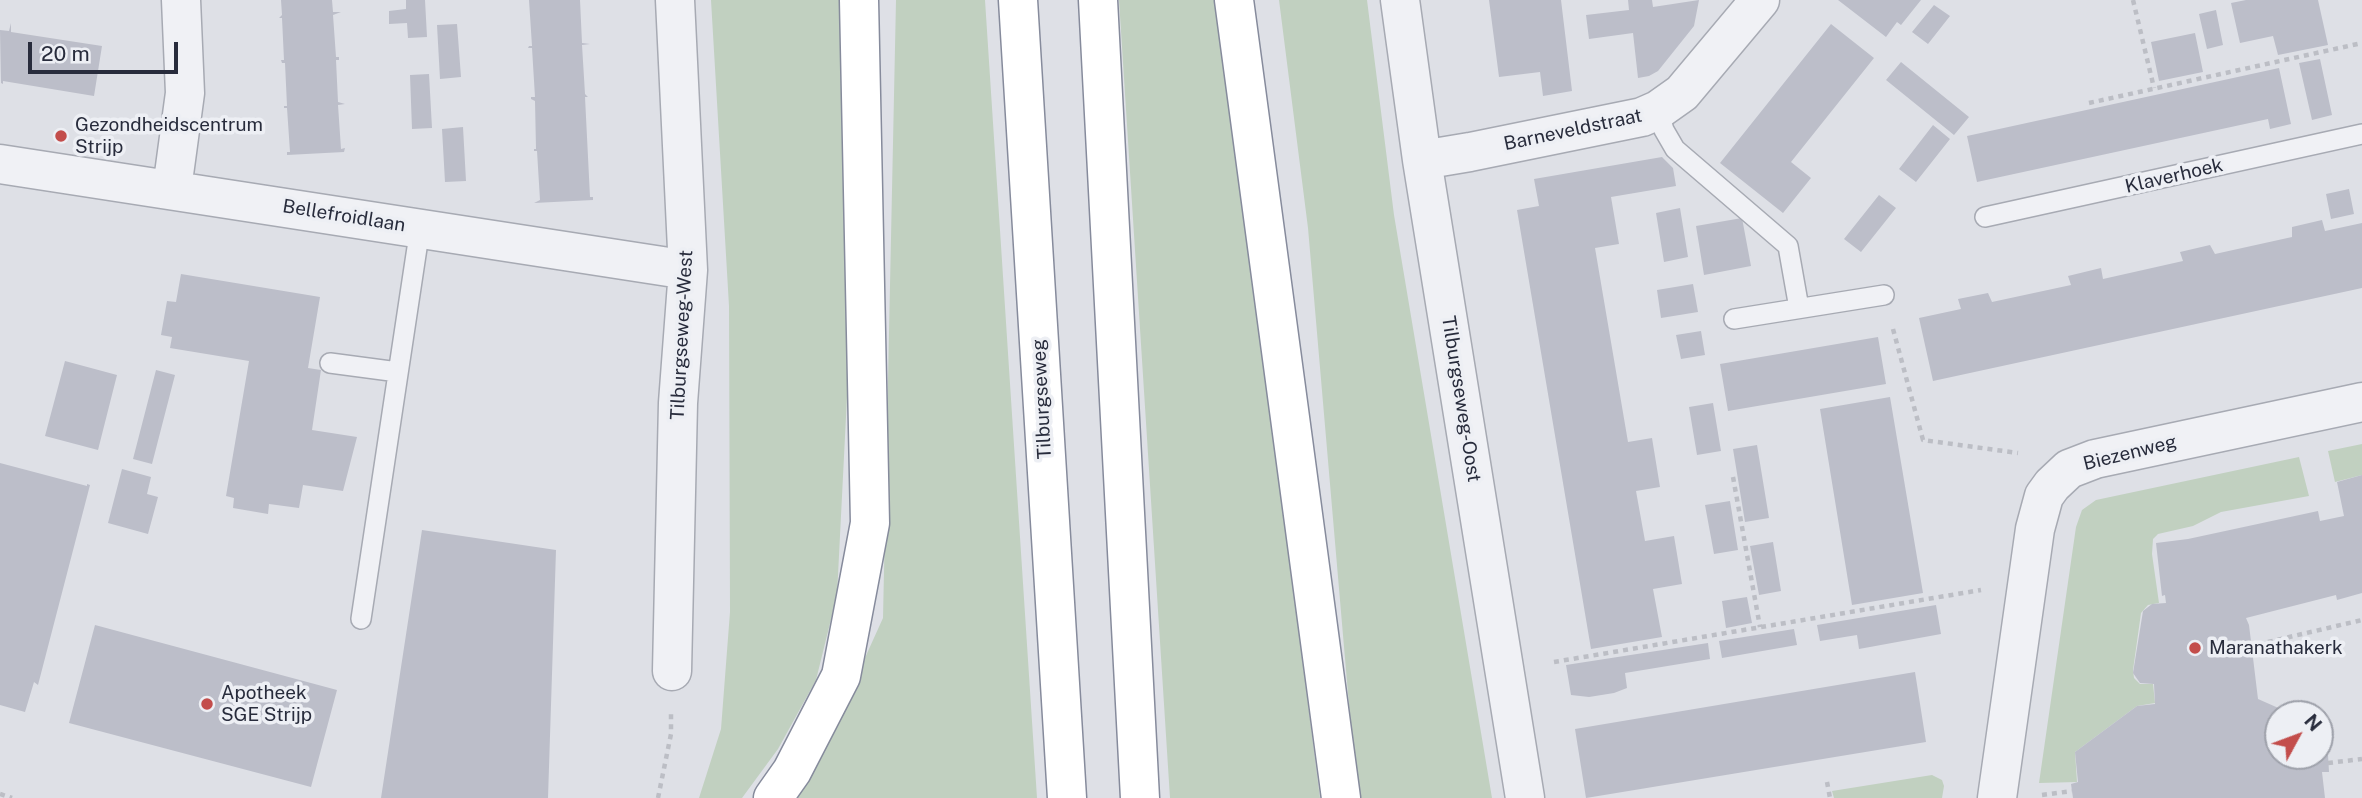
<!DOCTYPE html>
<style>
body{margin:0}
#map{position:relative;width:2362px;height:798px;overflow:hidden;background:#dee0e6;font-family:"Public Sans",sans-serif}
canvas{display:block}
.north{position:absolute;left:2264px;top:700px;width:70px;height:70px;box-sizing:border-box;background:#edeff4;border:2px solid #9ea1aa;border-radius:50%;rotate:49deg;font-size:19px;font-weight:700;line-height:28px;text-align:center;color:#282c3c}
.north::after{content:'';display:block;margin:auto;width:24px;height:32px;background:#c34d4b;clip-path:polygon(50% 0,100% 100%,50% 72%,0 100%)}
.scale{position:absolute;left:28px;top:42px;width:150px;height:32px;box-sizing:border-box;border:4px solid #282c3c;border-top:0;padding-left:9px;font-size:21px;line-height:24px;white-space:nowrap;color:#282c3c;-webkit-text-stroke:5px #edeff4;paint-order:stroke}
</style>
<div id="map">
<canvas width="2362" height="798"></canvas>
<div class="north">N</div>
<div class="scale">20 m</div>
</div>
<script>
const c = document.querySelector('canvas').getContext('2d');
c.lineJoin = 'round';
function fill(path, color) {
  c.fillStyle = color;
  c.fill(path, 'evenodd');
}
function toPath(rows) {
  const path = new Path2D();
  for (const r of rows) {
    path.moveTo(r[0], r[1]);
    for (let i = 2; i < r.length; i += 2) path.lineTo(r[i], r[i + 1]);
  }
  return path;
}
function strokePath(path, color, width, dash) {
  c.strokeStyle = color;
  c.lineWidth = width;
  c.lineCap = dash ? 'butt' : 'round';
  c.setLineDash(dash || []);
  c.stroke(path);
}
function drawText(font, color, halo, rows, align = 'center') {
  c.font = font + ' "Public Sans",sans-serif';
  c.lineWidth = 7;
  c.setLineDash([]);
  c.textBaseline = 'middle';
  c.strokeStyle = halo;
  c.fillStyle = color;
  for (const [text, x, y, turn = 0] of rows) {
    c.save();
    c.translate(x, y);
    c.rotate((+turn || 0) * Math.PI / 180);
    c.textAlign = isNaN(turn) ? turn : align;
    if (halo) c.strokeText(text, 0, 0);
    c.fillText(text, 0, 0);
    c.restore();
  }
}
const green = toPath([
 [711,0,854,0,847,397,837,595,816,680,778,749,742,798,699,798,721,729,730,612,729,306],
 [896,0,985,0,1037,798,793,798,821,755,883,618],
 [1119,0,1218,0,1320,798,1170,798],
 [1279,0,1367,0,1394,215,1492,798,1357,798,1308,228],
 [2362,444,2362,475,2335,482,2328,451],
 [2299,457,2309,496,2221,512,2193,526,2158,534,2153,539,2152,554,2159,603,2148,605,2141,613,2133,670,2134,678,2140,684,2153,684,2155,703,2137,706,2075,752,2077,782,2039,783,2076,527,2082,510,2096,500],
 [1932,775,1942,780,1944,786,1942,798,1834,798,1832,791]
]);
const building = toPath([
 [281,0,332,0,333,12,341,12,333,15,336,57,339,57,339,60,336,60,338,102,345,104,338,105,341,149,345,148,344,152,287,155,287,152,290,152,287,108,284,108,284,106,287,106,285,63,282,63,281,60,284,60,282,18,279,18,282,15],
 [406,0,425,0,427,37,408,38,407,23,389,24,389,11,406,9],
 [529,0,580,0,582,43,590,44,582,45,585,94,588,97,585,97,590,197,593,197,593,200,534,203,540,200,537,151,534,151,534,149,536,149,535,101,531,99,531,97,535,97,532,48,528,48,529,46,532,46],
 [1489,0,1561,0,1572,91,1543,96,1540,72,1499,77],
 [1628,0,1652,0,1653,7,1699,0,1694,26,1658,71,1649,76,1638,78,1633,33,1589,39,1586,15,1629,10],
 [1838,0,1921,0,1901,25,1897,22,1886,37],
 [2246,0,2318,0,2328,45,2278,55,2273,36,2240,43,2231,3],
 [1934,5,1950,16,1928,44,1912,32],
 [2216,10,2223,45,2207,49,2199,14],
 [11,23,11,32,102,46,94,96,3,81,3,84,1,83,0,30,9,31],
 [457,24,461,77,440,79,437,25],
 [1831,24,1874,58,1791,162,1811,178,1783,213,1720,163],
 [2195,33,2203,72,2159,81,2151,42],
 [2320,59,2332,115,2312,120,2299,63],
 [1901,62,1969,117,1954,135,1886,80],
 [2279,68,2291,124,2270,129,2268,119,1977,182,1967,136],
 [429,74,432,128,412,129,410,75],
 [1933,125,1950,139,1916,182,1899,169],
 [463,127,466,181,445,182,442,129],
 [1662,157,1673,168,1676,186,1611,197,1619,244,1595,248,1628,442,1652,438,1660,487,1636,491,1645,541,1674,536,1682,584,1653,589,1662,637,1591,649,1517,210,1539,206,1534,179],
 [2349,189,2354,214,2331,219,2326,194],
 [1879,195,1896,208,1861,252,1844,239],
 [1680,208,1688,257,1664,262,1656,213],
 [1742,218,1751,266,1704,275,1696,226],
 [2322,220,2325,231,2362,223,2362,288,1933,381,1919,318,1961,309,1958,299,1988,293,1992,302,2071,285,2068,276,2101,268,2103,279,2183,261,2180,252,2210,245,2215,254,2292,237,2292,227],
 [181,274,320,297,308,368,321,370,312,430,357,437,343,491,303,485,299,508,269,504,268,514,233,508,234,498,226,496,249,361,170,348,172,337,161,335,167,301,176,302],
 [1693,284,1698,312,1661,318,1657,290],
 [1701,331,1705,355,1681,359,1676,335],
 [1878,337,1886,384,1728,411,1720,364],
 [65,361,117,375,98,450,45,436],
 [156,370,175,375,152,464,133,459],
 [1890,397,1923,593,1852,605,1820,409],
 [1713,403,1721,451,1697,455,1689,407],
 [1757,445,1769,518,1745,522,1733,449],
 [0,463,87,486,87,484,90,485,38,685,34,682,25,712,0,705],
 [122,469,151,477,147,494,158,497,148,534,108,523],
 [2362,475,2362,593,2337,600,2336,595,2246,618,2249,625,2258,699,2292,714,2278,714,2278,756,2328,755,2329,772,2322,772,2325,798,2073,798,2071,784,2078,782,2075,752,2137,706,2155,704,2154,684,2140,683,2133,673,2143,611,2152,604,2166,603,2165,595,2162,596,2156,543,2188,539,2318,511,2320,521,2344,516,2337,482],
 [1730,501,1738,550,1714,554,1705,505],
 [422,530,556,550,548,798,381,798],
 [1773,542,1781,591,1759,595,1750,546],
 [1747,597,1752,623,1726,628,1722,601],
 [1936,605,1941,634,1859,649,1857,635,1820,641,1817,625],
 [95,625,337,690,311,787,69,723],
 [1794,629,1797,645,1722,658,1719,641],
 [1708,643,1710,659,1625,673,1627,688,1614,693,1589,697,1571,695,1566,665],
 [1915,672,1926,742,1586,798,1575,729]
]);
const path = toPath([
 [2133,0,2154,88],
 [2089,103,2362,43],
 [1893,329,1923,440,2018,453],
 [1733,477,1760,627],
 [2268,642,2362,620],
 [1554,662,1981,590],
 [2328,763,2362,759],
 [1827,782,1830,798],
 [0,794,12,798],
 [2042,795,2072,791],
 [658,798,671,734,671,714]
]);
const service = toPath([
 [1658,110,1664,130,1675,149,1788,246,1799,308],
 [1985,217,2362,134],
 [1734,319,1884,295],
 [330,363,398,372],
 [361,619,420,228]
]);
const minor = toPath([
 [1400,0,1422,160,1525,798],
 [1422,160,1470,152,1642,117,1658,110,1682,93,1760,0],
 [0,164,688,270],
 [172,189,185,93,181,0],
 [672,671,678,403,688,270,675,0],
 [1997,798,2035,529,2044,496,2052,485,2069,469,2095,459,2362,402]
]);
const trunk = toPath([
 [1018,0,1067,798],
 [1098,0,1140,798],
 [1234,0,1341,798],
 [773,798,792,771,841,676,870,523,859,0]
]);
const markers = [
 [61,136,7,"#c34d4b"],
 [2195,648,7,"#c34d4b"],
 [207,704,7,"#c34d4b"]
];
const poiNames = [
 ["Gezondheidscentrum",75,125],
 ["Strijp",75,147],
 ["Maranathakerk",2209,648],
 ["Apotheek",221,693],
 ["SGE Strijp",221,715]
];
const streetNames = [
 ["Barneveldstraat",1573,130,-12],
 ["Klaverhoek",2174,176,-13],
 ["Bellefroidlaan",344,216,9],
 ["Tilburgseweg-West",682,335,-87],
 ["Tilburgseweg",1042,399,-93],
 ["Tilburgseweg-Oost",1461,399,81],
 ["Biezenweg",2130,453,-14]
];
fill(green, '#c1d0c0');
fill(building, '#bcbec9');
strokePath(service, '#a7aab3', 22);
strokePath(minor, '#a7aab3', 41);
strokePath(trunk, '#868b9c', 41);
strokePath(path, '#bcbec5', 4.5, [5, 5]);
strokePath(service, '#f0f1f5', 19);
strokePath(minor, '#f0f1f5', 38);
strokePath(trunk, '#fff', 38);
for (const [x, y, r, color] of markers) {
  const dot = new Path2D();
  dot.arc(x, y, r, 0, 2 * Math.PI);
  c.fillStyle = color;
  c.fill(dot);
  strokePath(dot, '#edeff4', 2.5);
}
drawText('19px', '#282c3c', '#edeff4', poiNames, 'left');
drawText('19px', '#282c3c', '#edeff4', streetNames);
</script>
